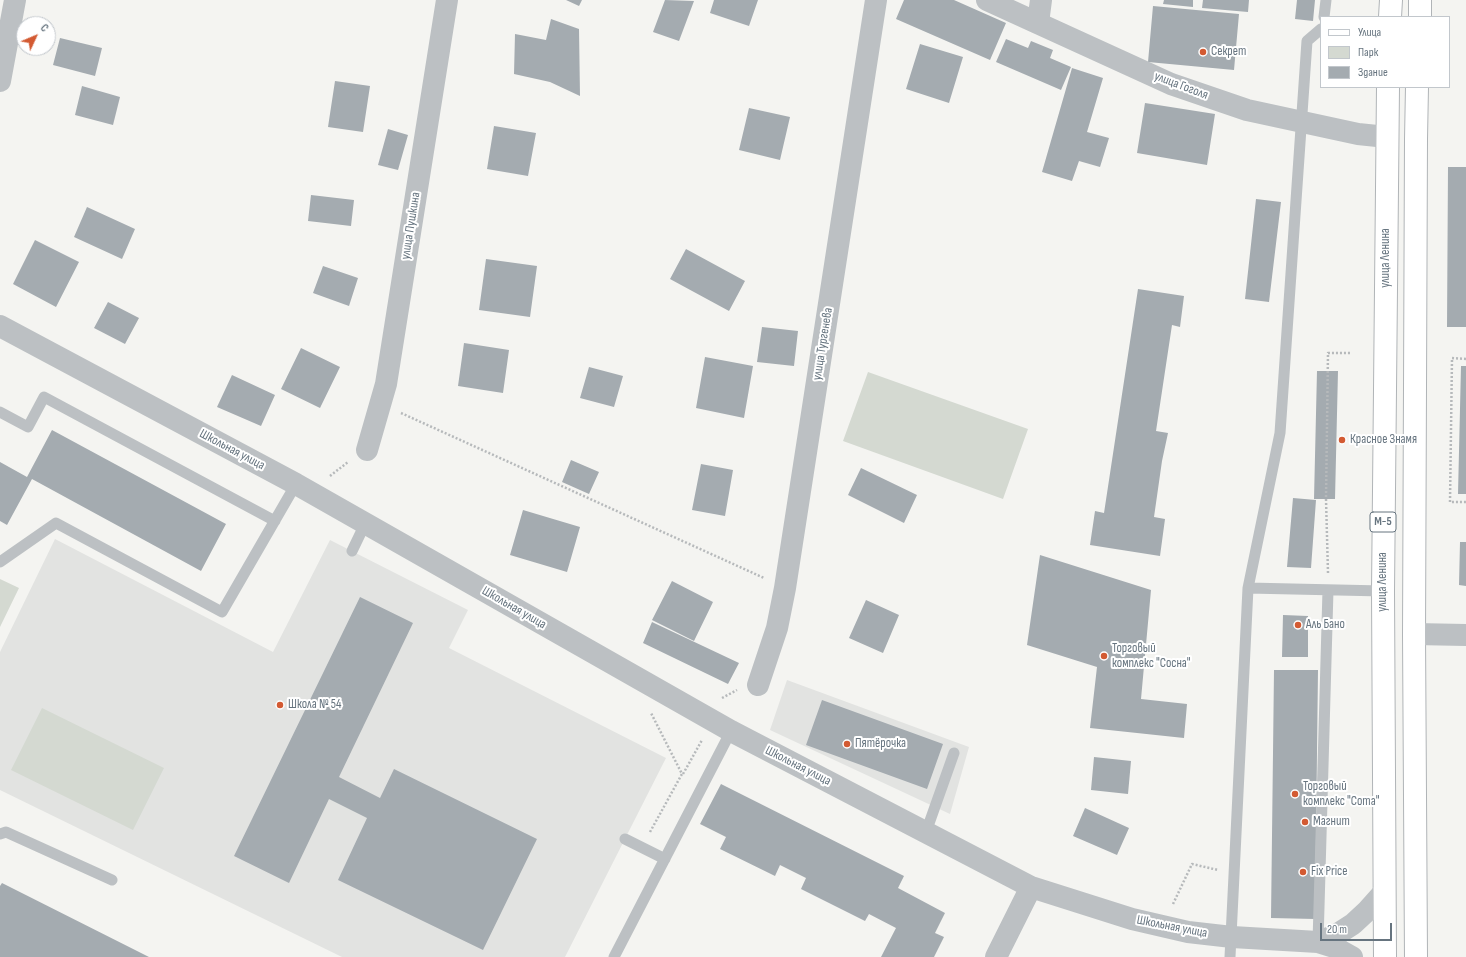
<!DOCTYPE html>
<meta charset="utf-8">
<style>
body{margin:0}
#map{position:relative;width:1466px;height:957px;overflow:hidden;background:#f4f4f1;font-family:"Sofia Sans Condensed",sans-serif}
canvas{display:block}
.legend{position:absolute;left:1320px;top:16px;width:130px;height:72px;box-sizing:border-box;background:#fff;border:1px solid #c2c7cc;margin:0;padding:5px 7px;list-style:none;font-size:12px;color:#66747f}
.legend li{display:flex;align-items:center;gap:8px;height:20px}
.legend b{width:20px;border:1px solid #c2c7cc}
.north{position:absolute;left:16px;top:16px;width:40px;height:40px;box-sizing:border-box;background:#fff;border:1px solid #c2c7cc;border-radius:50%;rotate:46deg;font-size:11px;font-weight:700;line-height:16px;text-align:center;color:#66747f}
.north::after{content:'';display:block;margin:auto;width:14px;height:18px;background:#d35a32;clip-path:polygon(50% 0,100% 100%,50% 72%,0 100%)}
.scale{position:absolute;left:1320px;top:923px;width:72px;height:18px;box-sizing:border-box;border:2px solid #66747f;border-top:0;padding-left:5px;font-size:12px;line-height:14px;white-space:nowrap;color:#66747f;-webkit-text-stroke:3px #fff;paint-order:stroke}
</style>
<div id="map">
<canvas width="1466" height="957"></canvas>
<ul class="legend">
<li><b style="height:5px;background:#fff"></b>Улица</li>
<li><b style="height:11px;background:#d4d9d1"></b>Парк</li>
<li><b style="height:11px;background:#a4abb0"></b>Здание</li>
</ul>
<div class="north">С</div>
<div class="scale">20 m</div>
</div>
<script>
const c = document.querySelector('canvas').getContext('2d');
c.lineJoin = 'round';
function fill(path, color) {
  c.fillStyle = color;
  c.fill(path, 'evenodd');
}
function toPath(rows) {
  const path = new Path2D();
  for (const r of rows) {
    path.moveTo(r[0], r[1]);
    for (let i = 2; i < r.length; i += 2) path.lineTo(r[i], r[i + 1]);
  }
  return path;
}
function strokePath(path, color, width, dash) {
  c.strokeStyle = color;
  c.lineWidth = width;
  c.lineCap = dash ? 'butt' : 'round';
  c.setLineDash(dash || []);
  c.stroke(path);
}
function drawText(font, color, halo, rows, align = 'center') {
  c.font = font + ' "Sofia Sans Condensed",sans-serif';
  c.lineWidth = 4;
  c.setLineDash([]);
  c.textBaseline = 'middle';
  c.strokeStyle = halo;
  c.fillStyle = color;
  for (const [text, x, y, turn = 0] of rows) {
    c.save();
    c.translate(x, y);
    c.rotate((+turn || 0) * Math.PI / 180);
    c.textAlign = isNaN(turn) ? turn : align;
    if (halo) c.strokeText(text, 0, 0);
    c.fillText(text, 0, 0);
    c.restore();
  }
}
const built = toPath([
 [55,539,273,652,330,540,468,610,449,648,666,758,565,957,342,957,0,790,0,652],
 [787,680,969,747,950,814,770,730]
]);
const green = toPath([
 [868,372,1028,429,1003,499,843,441],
 [0,579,19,588,0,627],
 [42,708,164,768,133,830,11,770]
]);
const building = toPath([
 [566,0,582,0,579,6],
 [665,0,694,1,679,41,653,32],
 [714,0,758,0,749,26,710,13],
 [904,0,954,0,1006,23,990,60,896,19],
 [1164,0,1193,0,1193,7,1163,4],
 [1203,0,1249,0,1248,12,1202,8],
 [1297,0,1315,0,1313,21,1295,19],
 [1153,6,1239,14,1234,70,1148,62],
 [551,19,579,29,580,96,550,82,514,74,515,34,546,40],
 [60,38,102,48,95,76,53,65],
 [1006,39,1028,48,1031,41,1053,50,1050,58,1071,67,1061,90,996,62],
 [920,44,963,57,949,103,906,89],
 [1072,68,1103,78,1087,132,1109,138,1100,167,1079,161,1072,181,1042,172],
 [335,81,370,86,363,132,328,127],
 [82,86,120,97,113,125,75,115],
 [1145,103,1215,114,1207,165,1137,153],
 [749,108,790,117,780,160,739,150],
 [494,126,536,133,528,176,487,169],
 [388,129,408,135,398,170,378,165],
 [1448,167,1466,167,1466,327,1447,327],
 [311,195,354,200,351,226,308,221],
 [1256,199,1281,202,1269,302,1245,299],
 [87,207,135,229,122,259,74,237],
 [35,240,79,262,56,307,13,284],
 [686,249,745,281,729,311,670,279],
 [486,259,537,266,530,317,479,310],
 [323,266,358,278,349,306,313,293],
 [1138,289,1184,296,1180,327,1172,325,1156,431,1168,433,1162,461,1154,517,1165,519,1160,556,1090,545,1095,511,1104,513],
 [108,302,139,318,125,344,94,328],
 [762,327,798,331,794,366,757,362],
 [464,343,509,350,503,393,458,386],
 [301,348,340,367,320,408,281,389],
 [705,357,753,366,744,418,696,408],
 [1461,366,1466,366,1466,494,1458,494],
 [589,367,623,376,614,407,580,398],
 [1317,371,1338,371,1335,499,1314,499],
 [232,375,275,395,261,426,217,407],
 [52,430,226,524,201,571,32,479,7,525,0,521,0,462,27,477],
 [571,460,599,472,589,494,562,482],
 [701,464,733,470,725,516,692,510],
 [861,468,917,495,904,523,848,495],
 [1293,498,1316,500,1311,568,1287,567],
 [523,510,580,527,567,572,510,555],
 [1460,542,1466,542,1466,586,1459,585],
 [1040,555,1151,590,1141,699,1187,704,1184,738,1090,728,1097,667,1027,645],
 [672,581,713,602,694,641,652,620],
 [360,597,413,623,339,777,380,798,394,769,537,839,483,950,338,880,367,818,329,799,289,883,234,856],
 [866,600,899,615,883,653,849,638],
 [1283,615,1308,616,1308,657,1282,657],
 [652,622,739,663,728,684,643,643],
 [1274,670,1318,670,1315,919,1271,918],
 [822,700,943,744,927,789,806,745],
 [1094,757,1131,761,1128,794,1091,790],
 [721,784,904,876,898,888,945,913,935,933,944,937,934,957,881,957,896,928,869,914,865,921,801,889,806,878,780,865,775,876,720,849,726,837,700,824],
 [1085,808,1129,828,1117,855,1073,836],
 [2,883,149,957,0,957,0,886]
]);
const path = toPath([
 [1466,359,1452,358,1450,502,1466,502],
 [401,413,764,578],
 [330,476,348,462],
 [1328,573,1326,499,1328,353,1351,353],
 [722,698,737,690],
 [683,774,702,740],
 [650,832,682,774,651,713],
 [1173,904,1192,864,1218,870]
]);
const lane = toPath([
 [1324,17,1326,0],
 [0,412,28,427,44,397,275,521],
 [352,551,365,524],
 [0,562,56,523,222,612,296,484],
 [1248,588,1383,591],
 [926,832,954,753],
 [0,834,6,832,112,880],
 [625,839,665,859],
 [1318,942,1328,590],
 [614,957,731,731],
 [1230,957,1248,588,1280,433,1307,41,1321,29]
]);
const street = toPath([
 [987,0,1171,84,1247,110,1358,134,1387,137],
 [1038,23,1041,0],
 [0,81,15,0],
 [0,326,296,484,731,731,1031,887,1132,919,1188,932,1232,937,1318,942,1334,947,1352,957],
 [367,450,386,384,447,0],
 [1414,634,1466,635],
 [758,685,777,628,785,588,876,0],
 [1318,942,1336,935,1353,924,1367,911,1384,892],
 [996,957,1031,887]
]);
const primary = toPath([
 [1390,17,1391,0],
 [1420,17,1420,0],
 [1385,957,1383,591,1388,87],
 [1416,957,1414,634,1416,139,1417,87]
]);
const markers = [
 [1203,52,4,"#d35a32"],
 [1342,440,4,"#d35a32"],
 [1298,625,4,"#d35a32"],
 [1104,656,4,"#d35a32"],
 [280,705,4,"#d35a32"],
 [847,744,4,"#d35a32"],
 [1295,794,4,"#d35a32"],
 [1305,822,4,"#d35a32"],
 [1303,872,4,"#d35a32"]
];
const shields = [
 [1383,522,26]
];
const shieldNames = [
 ["М-5",1383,522]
];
const poiNames = [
 ["Секрет",1211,52],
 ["Красное Знамя",1350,440],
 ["Аль Бано",1306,625],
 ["Торговый",1112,649],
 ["комплекс \"Сосна\"",1112,664],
 ["Школа № 54",288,705],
 ["Пятёрочка",855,744],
 ["Торговый",1303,787],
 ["комплекс \"Сота\"",1303,802],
 ["Магнит",1313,822],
 ["Fix Price",1311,872]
];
const streetNames = [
 ["улица Гоголя",1181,86,21],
 ["улица Пушкина",411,226,-81],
 ["улица Ленина",1386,258,-90],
 ["улица Тургенева",823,344,-81],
 ["Школьная улица",232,450,28],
 ["улица Ленина",1383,582,-90],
 ["Школьная улица",514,608,30],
 ["Школьная улица",798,766,27],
 ["Школьная улица",1172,927,11]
];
fill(built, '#e2e3e1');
fill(green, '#d4d9d1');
fill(building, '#a4abb0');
strokePath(primary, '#b0b4b7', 24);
strokePath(path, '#b6b9bb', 2.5, [2, 2]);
strokePath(lane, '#bcc0c3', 11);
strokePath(street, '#bcc0c3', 22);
strokePath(primary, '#fff', 22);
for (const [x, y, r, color] of markers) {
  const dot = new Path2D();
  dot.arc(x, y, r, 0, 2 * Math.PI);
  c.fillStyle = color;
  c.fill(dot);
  strokePath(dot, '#fff', 1.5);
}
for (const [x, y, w] of shields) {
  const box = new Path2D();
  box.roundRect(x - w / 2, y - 10, w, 20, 3);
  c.fillStyle = '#fff';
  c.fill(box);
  strokePath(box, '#66747f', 1);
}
drawText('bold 12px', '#66747f', null, shieldNames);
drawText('13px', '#66747f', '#fff', poiNames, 'left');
drawText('13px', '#66747f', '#fff', streetNames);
</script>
